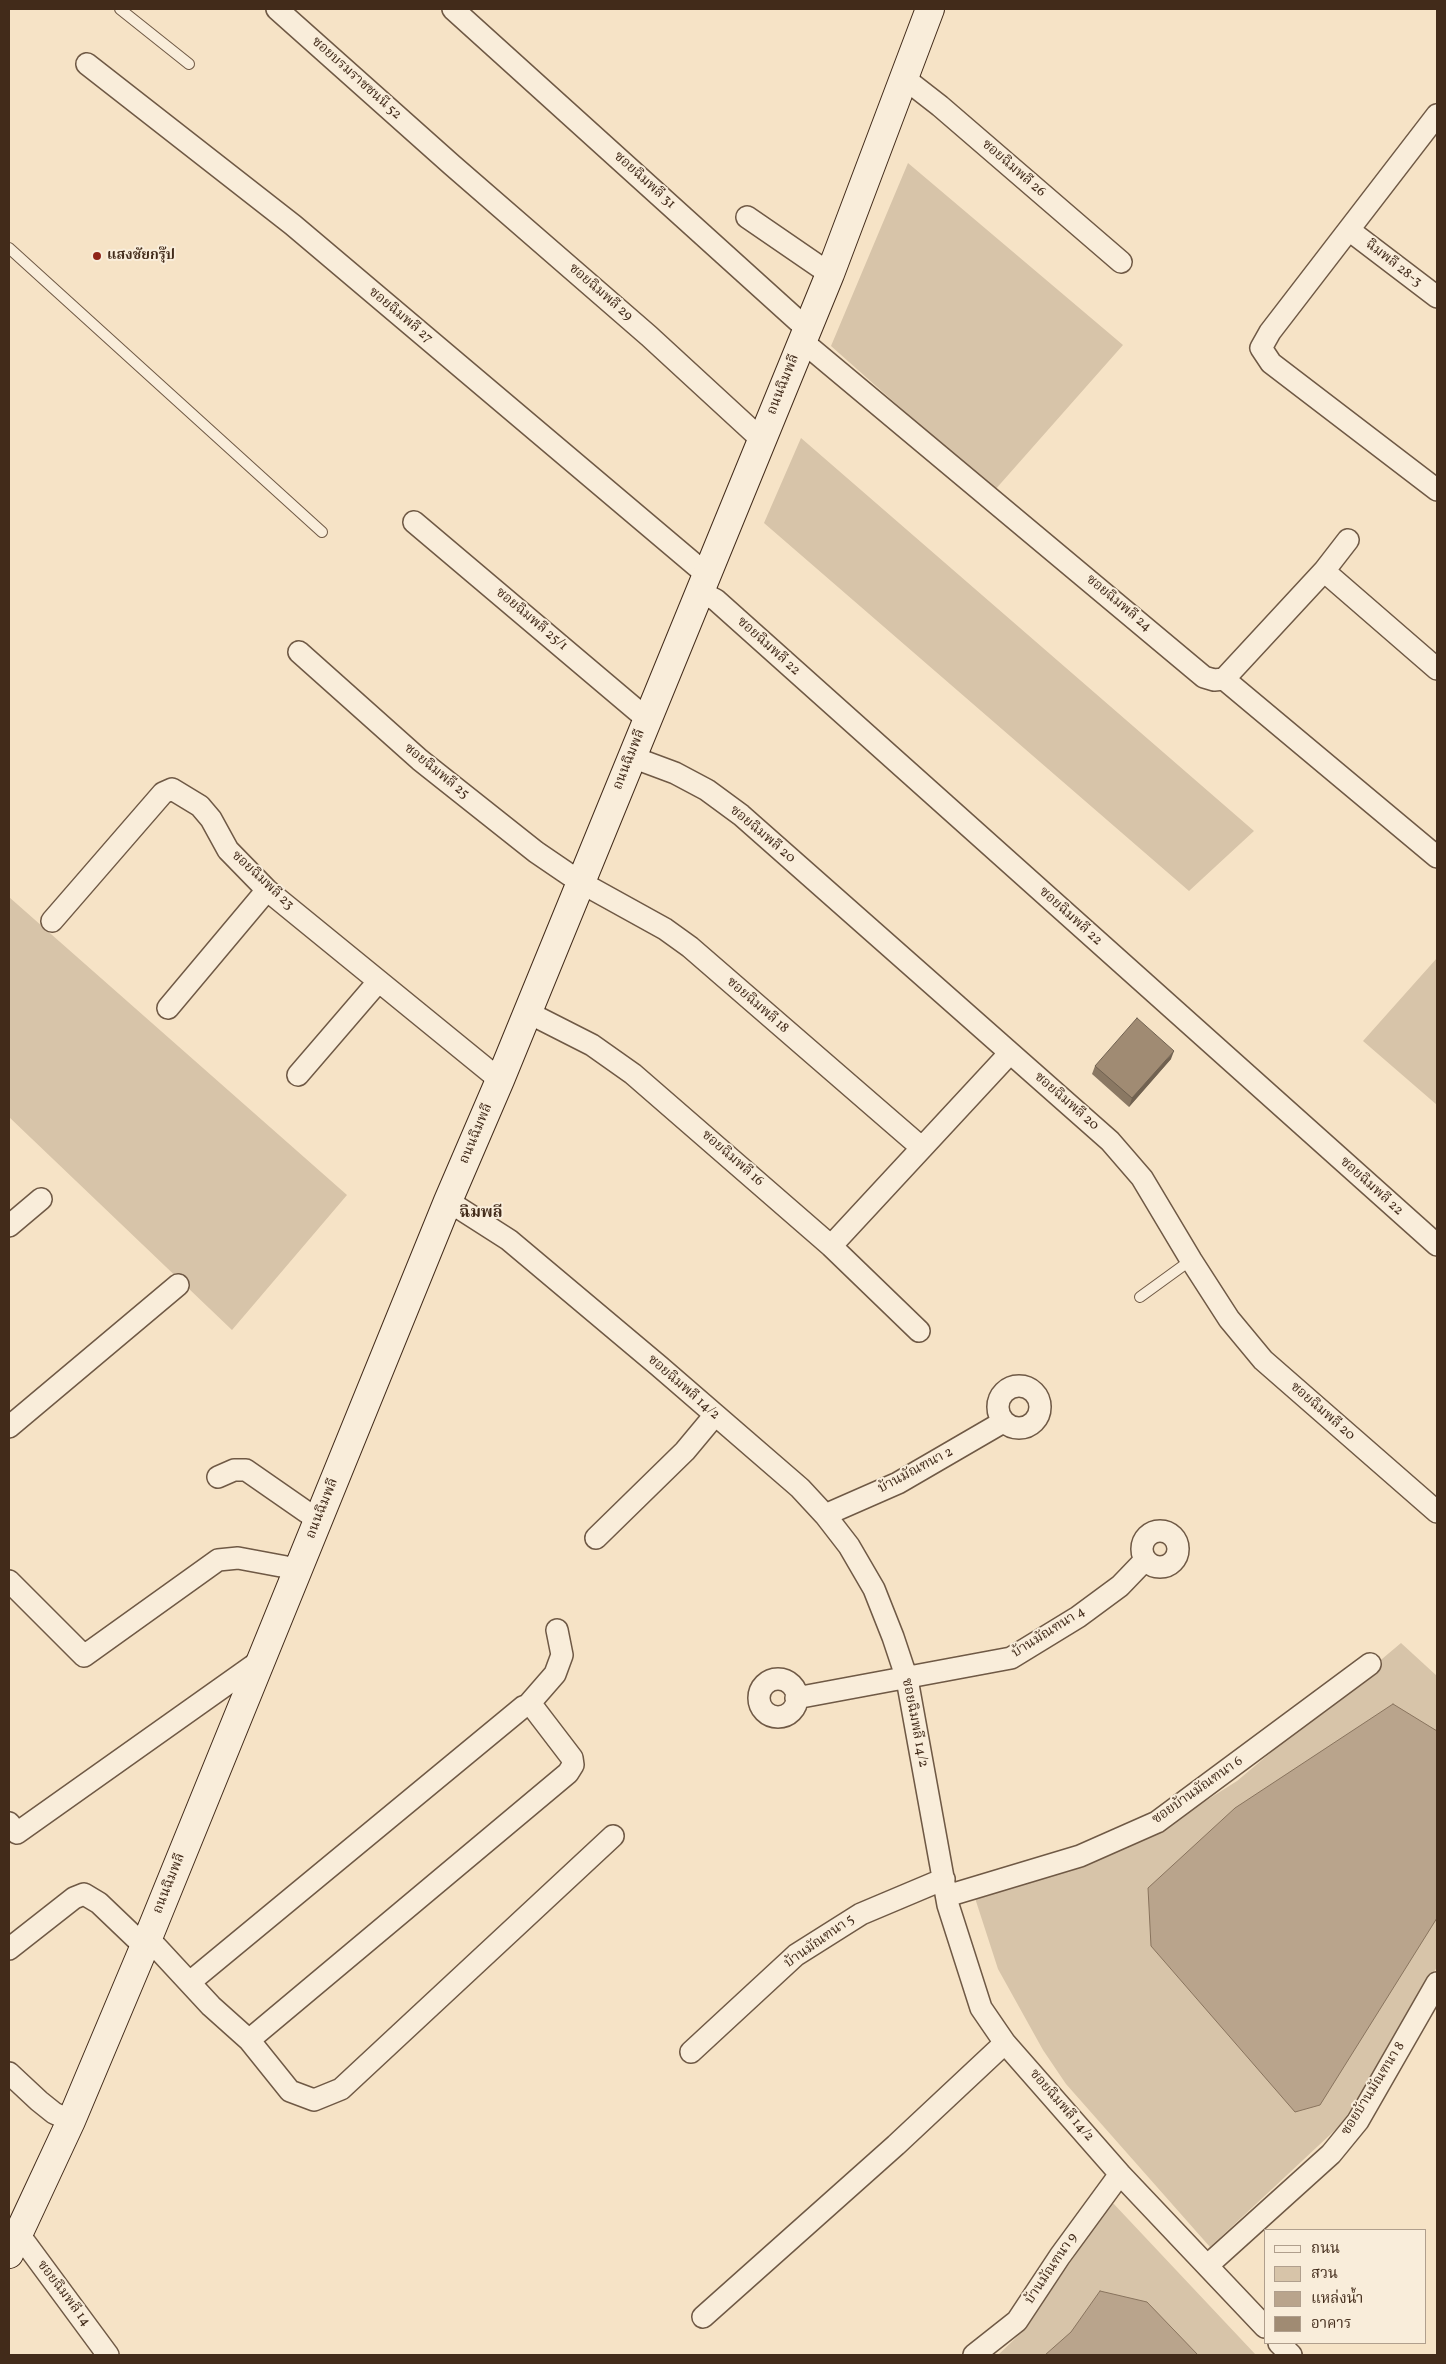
<!DOCTYPE html>
<meta charset="utf-8">
<style>
body{margin:0}
#map{position:relative;width:1446px;height:2364px;overflow:hidden;background:#f6e3c6;font-family:Vollkorn,"Noto Serif Thai",serif}
canvas{display:block}
.frame{position:absolute;inset:0;border:10px solid #422b1a;pointer-events:none}
.legend{position:absolute;left:1264px;top:2229px;width:162px;height:115px;box-sizing:border-box;background:#f9edda;border:1px solid #b09f8d;margin:0;padding:6px 9px;list-style:none;font-size:15px;color:#422b1a}
.legend li{display:flex;align-items:center;gap:10px;height:25px}
.legend b{width:25px;border:1px solid #b09f8d}
</style>
<div id="map">
<canvas width="1446" height="2364"></canvas>
<div class="frame"></div>
<ul class="legend">
<li><b style="height:6px;background:#f9edda"></b>ถนน</li>
<li><b style="height:14px;background:#d7c4a9"></b>สวน</li>
<li><b style="height:14px;background:#b9a48c"></b>แหล่งน้ำ</li>
<li><b style="height:14px;background:#a08b73"></b>อาคาร</li>
</ul>
</div>
<script>
const c = document.querySelector('canvas').getContext('2d');
c.lineJoin = 'round';
function fill(path, color) {
  c.fillStyle = color;
  c.fill(path, 'evenodd');
}
function toPath(rows) {
  const path = new Path2D();
  for (const r of rows) {
    if (r.length === 3) {
      path.moveTo(r[0] + r[2], r[1]);
      path.arc(r[0], r[1], r[2], 0, 2 * Math.PI);
      continue;
    }
    path.moveTo(r[0], r[1]);
    for (let i = 2; i < r.length; i += 2) path.lineTo(r[i], r[i + 1]);
  }
  return path;
}
function strokePath(path, color, width, dash) {
  c.strokeStyle = color;
  c.lineWidth = width;
  c.lineCap = dash ? 'butt' : 'round';
  c.setLineDash(dash || []);
  c.stroke(path);
}
function drawText(font, color, halo, rows, align = 'center') {
  c.font = font + ' Vollkorn,"Noto Serif Thai",serif';
  c.lineWidth = 4;
  c.setLineDash([]);
  c.textBaseline = 'middle';
  c.strokeStyle = halo;
  c.fillStyle = color;
  for (const [text, x, y, turn = 0] of rows) {
    c.save();
    c.translate(x, y);
    c.rotate((+turn || 0) * Math.PI / 180);
    c.textAlign = isNaN(turn) ? turn : align;
    if (halo) c.strokeText(text, 0, 0);
    c.fillText(text, 0, 0);
    c.restore();
  }
}
const green = toPath([
 [908,163,1123,345,994,491,831,346],
 [801,438,1254,831,1189,891,764,523],
 [9,897,347,1195,232,1330,9,1117],
 [1437,958,1437,1105,1363,1041],
 [1401,1643,1437,1676,1437,1967,1348,2118,1210,2247,1066,2084,1043,2050,998,1969,974,1895,1199,1805,1237,1781],
 [1112,2202,1256,2355,998,2355,1023,2331]
]);
const water = toPath([
 [1393,1704,1437,1731,1437,1918,1320,2105,1295,2112,1151,1946,1148,1888,1235,1808,1393,1704],
 [1100,2291,1147,2302,1198,2355,1045,2355,1071,2332,1100,2291]
]);
const lane = toPath([
 [120,9,189,64],
 [9,248,322,532],
 [1140,1297,1191,1260]
]);
const street = toPath([
 [277,9,452,165,649,336,762,440],
 [453,9,807,329],
 [87,64,293,225,706,574],
 [904,78,940,106,1121,262],
 [1437,115,1270,332,1261,348,1271,363,1437,490],
 [747,217,830,274],
 [1349,230,1437,297],
 [802,341,1204,677,1214,680,1224,679,1437,857],
 [414,522,647,719],
 [1324,571,1437,669],
 [699,591,716,600,1437,1245],
 [299,652,420,760,536,852,580,882,665,929,690,947,922,1148],
 [1224,679,1324,571,1348,540],
 [632,757,675,773,707,790,741,815,1110,1141,1142,1178,1191,1260,1229,1319,1263,1360,1437,1512],
 [52,921,163,793,172,789,200,806,211,819,228,850,267,890,500,1080],
 [168,1008,267,890],
 [527,1012,592,1045,633,1074,831,1246,919,1331],
 [298,1075,378,982],
 [448,1201,509,1240,659,1366,800,1488,825,1515,849,1546,874,1589,893,1637,907,1679,948,1905,981,2008,1005,2043,1120,2174,1265,2327],
 [9,1226,41,1199],
 [831,1246,1010,1053],
 [1019,1407,21],
 [9,1427,178,1285],
 [218,1477,234,1470,246,1470,318,1520],
 [825,1515,898,1483,1003,1422],
 [1160,1549,18],
 [596,1538,685,1451,715,1415],
 [9,1581,84,1656,218,1560,238,1558,297,1569],
 [778,1698,19],
 [796,1698,1011,1658,1078,1617,1120,1586,1145,1560],
 [528,1705,555,1674,562,1655,557,1630],
 [9,1823,17,1833,261,1660],
 [947,1896,1080,1856,1157,1822,1370,1664],
 [148,1938,211,2006,249,2040,290,2091,314,2100,341,2089,613,1836],
 [9,1949,74,1898,84,1894,99,1903,144,1946],
 [190,1982,523,1707,528,1705,533,1707,572,1758,573,1765,568,1773,249,2040],
 [691,2052,796,1955,861,1914,944,1879],
 [9,2073,39,2101,54,2113,71,2121],
 [18,2233,108,2355],
 [1208,2265,1331,2154,1358,2121,1437,1983],
 [703,2317,896,2145,1005,2043],
 [1279,2343,1291,2355],
 [974,2355,1017,2321,1060,2256,1120,2174]
]);
const secondary = toPath([
 [9,2254,71,2121,148,1938,448,1201,500,1080,830,274,930,9]
]);
const wall = toPath([
 [1171,1059,1129,1107,1092,1074,1095,1066]
]);
const shadedWall = toPath([
 [1174,1051,1171,1059,1129,1107,1132,1098]
]);
const building = toPath([
 [1137,1018,1174,1051,1132,1098,1095,1066,1137,1018]
]);
const markers = [
 [97,256,5,"#8f2418"]
];
const streetNames = [
 ["ซอยบรมราชชนนี 52",356,79,42],
 ["ซอยฉิมพลี 26",1013,169,41],
 ["ซอยฉิมพลี 31",644,181,42],
 ["ฉิมพลี 28-3",1393,264,38],
 ["ซอยฉิมพลี 29",600,293,41],
 ["ซอยฉิมพลี 27",400,316,40],
 ["ถนนฉิมพลี",784,385,-68],
 ["ซอยฉิมพลี 24",1118,604,40],
 ["ซอยฉิมพลี 25/1",531,620,40],
 ["ซอยฉิมพลี 22",768,647,42],
 ["ถนนฉิมพลี",630,760,-68],
 ["ซอยฉิมพลี 25",436,772,39],
 ["ซอยฉิมพลี 20",762,835,40],
 ["ซอยฉิมพลี 23",262,881,43],
 ["ซอยฉิมพลี 22",1070,917,42],
 ["ซอยฉิมพลี 18",757,1006,41],
 ["ซอยฉิมพลี 20",1066,1102,41],
 ["ถนนฉิมพลี",477,1134,-67],
 ["ซอยฉิมพลี 16",732,1159,41],
 ["ซอยฉิมพลี 22",1371,1187,42],
 ["ซอยฉิมพลี 14/2",683,1388,41],
 ["ซอยฉิมพลี 20",1322,1412,41],
 ["บ้านมัณฑนา 2",916,1471,-28],
 ["ถนนฉิมพลี",323,1509,-68],
 ["บ้านมัณฑนา 4",1049,1633,-32],
 ["ซอยฉิมพลี 14/2",914,1723,79],
 ["ซอยบ้านมัณฑนา 6",1198,1791,-35],
 ["ถนนฉิมพลี",170,1884,-68],
 ["บ้านมัณฑนา 5",820,1942,-35],
 ["ซอยบ้านมัณฑนา 8",1374,2089,-58],
 ["ซอยฉิมพลี 14/2",1061,2106,49],
 ["บ้านมัณฑนา 9",1052,2269,-56],
 ["ซอยฉิมพลี 14",63,2294,53]
];
const poiNames = [
 ["แสงชัยกรุ๊ป",107,256]
];
const quarterNames = [
 ["ฉิมพลี",481,1214]
];
fill(green, '#d7c4a9');
fill(water, '#b9a48c');
strokePath(water, '#89745e', 1);
strokePath(lane, '#6f5945', 12);
strokePath(street, '#6f5945', 24);
strokePath(secondary, '#422b1a', 30);
strokePath(lane, '#f9edda', 10);
strokePath(street, '#f9edda', 21);
strokePath(secondary, '#f9edda', 28);
fill(wall, '#8a7863');
fill(shadedWall, '#706150');
fill(building, '#a08b73');
strokePath(building, '#706150', 1);
for (const [x, y, r, color] of markers) {
  const dot = new Path2D();
  dot.arc(x, y, r, 0, 2 * Math.PI);
  c.fillStyle = color;
  c.fill(dot);
  strokePath(dot, '#f9edda', 2);
}
drawText('14px', '#422b1a', '#f9edda', streetNames);
drawText('bold 14px', '#422b1a', '#f9edda', poiNames, 'left');
drawText('bold 16px', '#422b1a', '#f9edda', quarterNames);
</script>
